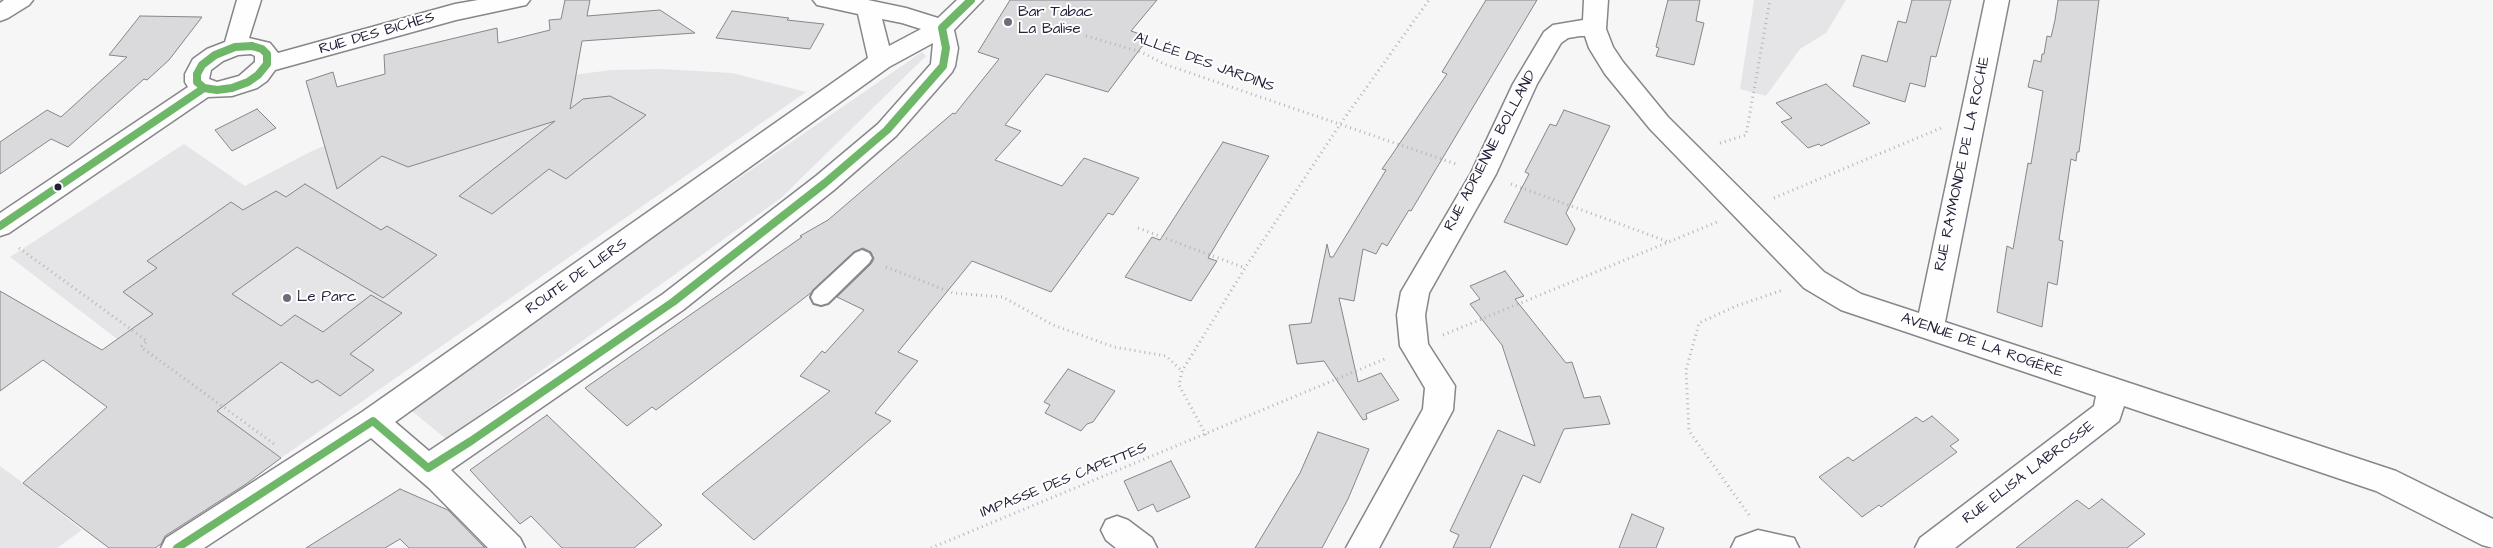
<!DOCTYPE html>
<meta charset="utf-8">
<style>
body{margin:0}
canvas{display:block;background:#f6f6f7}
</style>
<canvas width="2493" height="548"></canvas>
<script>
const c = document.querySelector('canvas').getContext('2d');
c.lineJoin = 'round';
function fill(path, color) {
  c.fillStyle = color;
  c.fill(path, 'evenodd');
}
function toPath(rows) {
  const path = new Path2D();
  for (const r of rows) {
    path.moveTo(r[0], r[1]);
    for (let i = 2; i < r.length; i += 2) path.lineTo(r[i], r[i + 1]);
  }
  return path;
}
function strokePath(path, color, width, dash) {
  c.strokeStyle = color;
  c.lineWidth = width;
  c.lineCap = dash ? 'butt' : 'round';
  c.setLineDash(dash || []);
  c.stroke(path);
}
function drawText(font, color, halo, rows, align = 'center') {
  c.font = font + ' "Architects Daughter",sans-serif';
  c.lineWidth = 4;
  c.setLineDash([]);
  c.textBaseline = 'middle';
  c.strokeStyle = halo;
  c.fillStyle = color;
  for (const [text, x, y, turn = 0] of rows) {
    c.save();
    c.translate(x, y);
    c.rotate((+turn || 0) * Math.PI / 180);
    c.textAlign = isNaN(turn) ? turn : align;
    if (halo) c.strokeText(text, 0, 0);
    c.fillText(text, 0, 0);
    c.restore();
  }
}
const built = toPath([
 [1754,0,1846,0,1826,33,1800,49,1766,96,1740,89],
 [922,52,926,56,781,198,446,439,407,407],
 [661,69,732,73,806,92,281,458,117,339,10,257,184,144,245,186,312,151,383,121,536,80,611,70],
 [0,466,23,483,82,530,57,548,0,548]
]);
const building = toPath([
 [565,0,590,0,587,16,660,10,695,33,582,41,570,109,583,99,610,96,646,115,566,179,549,169,492,214,459,196,555,121,408,167,382,156,337,189,306,81,333,72,337,87,385,74,384,55,497,28,498,43,550,30,549,20,561,19,565,0],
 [1010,0,1157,0,1131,31,1149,37,1108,92,1046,74,1005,125,1021,131,995,160,1062,186,1084,158,1139,178,1113,215,1108,213,1051,292,972,261,898,352,918,361,875,413,891,421,754,540,702,494,830,391,800,376,822,351,825,353,864,310,837,297,871,264,874,259,871,252,863,248,854,252,812,292,743,345,656,410,652,407,627,426,585,388,802,237,800,236,828,220,953,113,955,114,999,59,978,52,1010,0],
 [1486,0,1537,0,1411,211,1409,210,1387,246,1382,243,1376,254,1363,249,1354,301,1339,298,1358,382,1381,373,1399,400,1366,414,1367,419,1363,420,1324,361,1297,364,1289,325,1311,323,1327,244,1330,257,1333,257,1386,170,1382,169,1389,159,1447,74,1442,72,1486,0],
 [1668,0,1700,0,1696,21,1704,23,1694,65,1656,56,1659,48,1656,47,1668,0],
 [1912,0,1951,0,1936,57,1931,56,1925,87,1910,83,1905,102,1853,86,1862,55,1887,62,1898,21,1906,23,1912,0],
 [2058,0,2099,0,2079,152,2077,152,2076,161,2071,159,2059,240,2063,241,2057,285,2048,282,2042,327,1997,312,2007,246,2013,249,2028,163,2031,164,2043,91,2028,87,2034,60,2041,62,2042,54,2044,54,2047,36,2051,37,2055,20,2058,0],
 [732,11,789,18,787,20,824,24,810,49,716,38,732,11],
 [140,16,202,17,169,60,147,80,144,79,68,147,51,139,0,174,0,142,47,110,61,117,127,57,109,55,140,16],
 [1826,84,1870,123,1821,146,1819,144,1808,148,1781,122,1792,118,1776,103,1826,84],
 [257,109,276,128,232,151,215,130,257,109],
 [1564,110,1610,126,1566,213,1575,229,1567,245,1504,222,1529,174,1525,172,1550,124,1556,126,1564,110],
 [1223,142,1269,156,1208,258,1217,261,1191,301,1125,277,1152,237,1160,240,1223,142],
 [305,184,381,230,387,226,437,255,383,298,297,247,232,294,281,326,295,315,323,332,371,295,402,313,350,354,374,370,340,396,317,380,312,383,281,362,217,411,281,458,246,484,165,536,161,544,155,548,109,548,23,483,107,407,43,360,0,391,0,291,102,350,153,314,123,292,157,268,147,261,231,202,243,210,276,191,286,197,305,184],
 [1505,271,1524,296,1515,299,1566,363,1572,362,1584,398,1600,396,1610,424,1564,429,1540,483,1523,475,1490,548,1453,548,1459,535,1450,531,1498,430,1535,446,1502,345,1470,304,1480,299,1470,286,1505,271],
 [1068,369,1115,391,1093,422,1087,424,1081,431,1045,413,1050,405,1044,402,1068,369],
 [547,415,662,525,634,548,562,548,531,516,520,524,470,470,547,415],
 [1932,416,1959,440,1950,446,1957,452,1881,507,1879,505,1862,517,1819,477,1848,457,1853,461,1916,417,1923,422,1932,416],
 [1318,432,1369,449,1348,499,1322,548,1255,548,1300,473,1318,432],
 [1171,461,1190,497,1157,512,1153,504,1138,511,1124,481,1171,461],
 [400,489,448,510,485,548,409,548,400,539,385,548,306,548,400,489],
 [2102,499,2145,534,2127,548,2016,548,2077,500,2089,509,2102,499],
 [1632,514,1664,528,1656,548,1619,548,1632,514]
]);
const path = toPath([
 [1086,36,1141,52,1164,64,1456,164],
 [1720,143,1746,135,1770,0],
 [1511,184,1669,242],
 [1774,198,1941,128],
 [1138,228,1245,268],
 [19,248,147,341,141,347,277,446],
 [886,267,953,293,1003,297,1053,325,1114,347,1166,356,1182,371],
 [1443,335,1717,222],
 [1206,435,1179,385,1182,371,1245,268,1341,123,1429,0],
 [1749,515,1689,431,1686,370,1699,323,1736,306,1783,290],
 [931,548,1387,358]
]);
const service = toPath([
 [862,250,869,253,872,258,869,263,828,303,821,305,814,303,811,297,814,291,855,253,862,250]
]);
const minor = toPath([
 [4,0,33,0,29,5,8,18,0,21,0,3,4,0],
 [237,0,261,0,249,38,270,43,278,53,455,4,478,0,530,0,526,5,456,20,275,70,267,81,257,88,232,96,208,97,9,233,0,236,0,213,188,87,185,82,185,74,193,59,207,49,225,42,237,0],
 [251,54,255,56,255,62,239,76,217,82,209,79,211,70,223,61,238,55,251,54],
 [813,0,868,0,906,8,938,18,957,0,983,0,954,30,958,48,955,66,952,72,896,136,834,190,683,310,451,470,520,538,525,548,488,548,429,488,371,438,204,548,161,548,166,538,362,412,868,58,858,14,817,5,813,0],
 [882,19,902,23,921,29,889,46,882,19],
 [933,43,931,64,878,124,816,176,663,294,429,451,395,422,889,67,933,43],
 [1584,0,1608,0,1606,29,1613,47,1623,62,1668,117,1824,272,1861,294,1919,313,1985,0,2009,0,1945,322,2396,471,2493,519,2493,548,2482,545,2376,491,2124,406,2119,421,1955,548,1915,548,1920,538,2094,406,2096,396,1841,310,1804,288,1650,129,1605,74,1589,48,1585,36,1580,36,1568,38,1561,43,1537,84,1496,174,1429,293,1425,315,1428,344,1455,386,1453,410,1379,548,1346,548,1423,409,1425,388,1400,346,1397,315,1401,292,1471,173,1513,84,1544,32,1553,25,1583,20,1584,0],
 [1117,516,1128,520,1152,538,1157,548,1116,548,1106,540,1101,530,1106,520,1117,516],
 [1758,530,1794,538,1799,548,1731,548,1736,538,1758,530]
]);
const bus1 = toPath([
 [252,46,262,49,267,54,267,64,258,75,248,82,232,88,217,90,204,88,197,82,197,74,202,65,215,55,235,47,252,46],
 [0,226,204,88],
 [177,548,373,421,428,468,471,441,673,302,825,183,887,130,943,66,946,48,942,28,971,0]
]);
const markers = [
 [1008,22,5,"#6c6c7d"],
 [58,187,4.5,"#22223b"],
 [287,298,5,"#6c6c7d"]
];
const poiNames = [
 ["Bar Tabac",1018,13],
 ["La Balise",1018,30],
 ["Le Parc",297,298]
];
const streetNames = [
 ["RUE DES BICHES",377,34,-16],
 ["ALLÉE DES JARDINS",1204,63,20],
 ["RUE ADRIENNE BOLLAND",1491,151,-62],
 ["RUE RAYMONDE DE LA ROCHE",1963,164,-78],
 ["ROUTE DE LIERS",577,277,-35],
 ["AVENUE DE LA ROGÈRE",1982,346,19],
 ["RUE ELISA LABROSSE",2029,473,-37],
 ["IMPASSE DES CAPETTES",1064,481,-22]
];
fill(built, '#e5e5e8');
fill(building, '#dadadd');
strokePath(building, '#86868b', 1);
strokePath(service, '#86868b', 4);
strokePath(minor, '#86868b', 3);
strokePath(path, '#b5b5b9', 3, [1, 4]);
fill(service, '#fefefe');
fill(minor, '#fefefe');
strokePath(bus1, '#6fb768', 8);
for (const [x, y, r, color] of markers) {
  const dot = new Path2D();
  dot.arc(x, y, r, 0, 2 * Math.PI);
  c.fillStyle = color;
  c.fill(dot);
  strokePath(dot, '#fff', 2);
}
drawText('15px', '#22223b', '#fff', poiNames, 'left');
drawText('15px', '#22223b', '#fff', streetNames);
</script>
